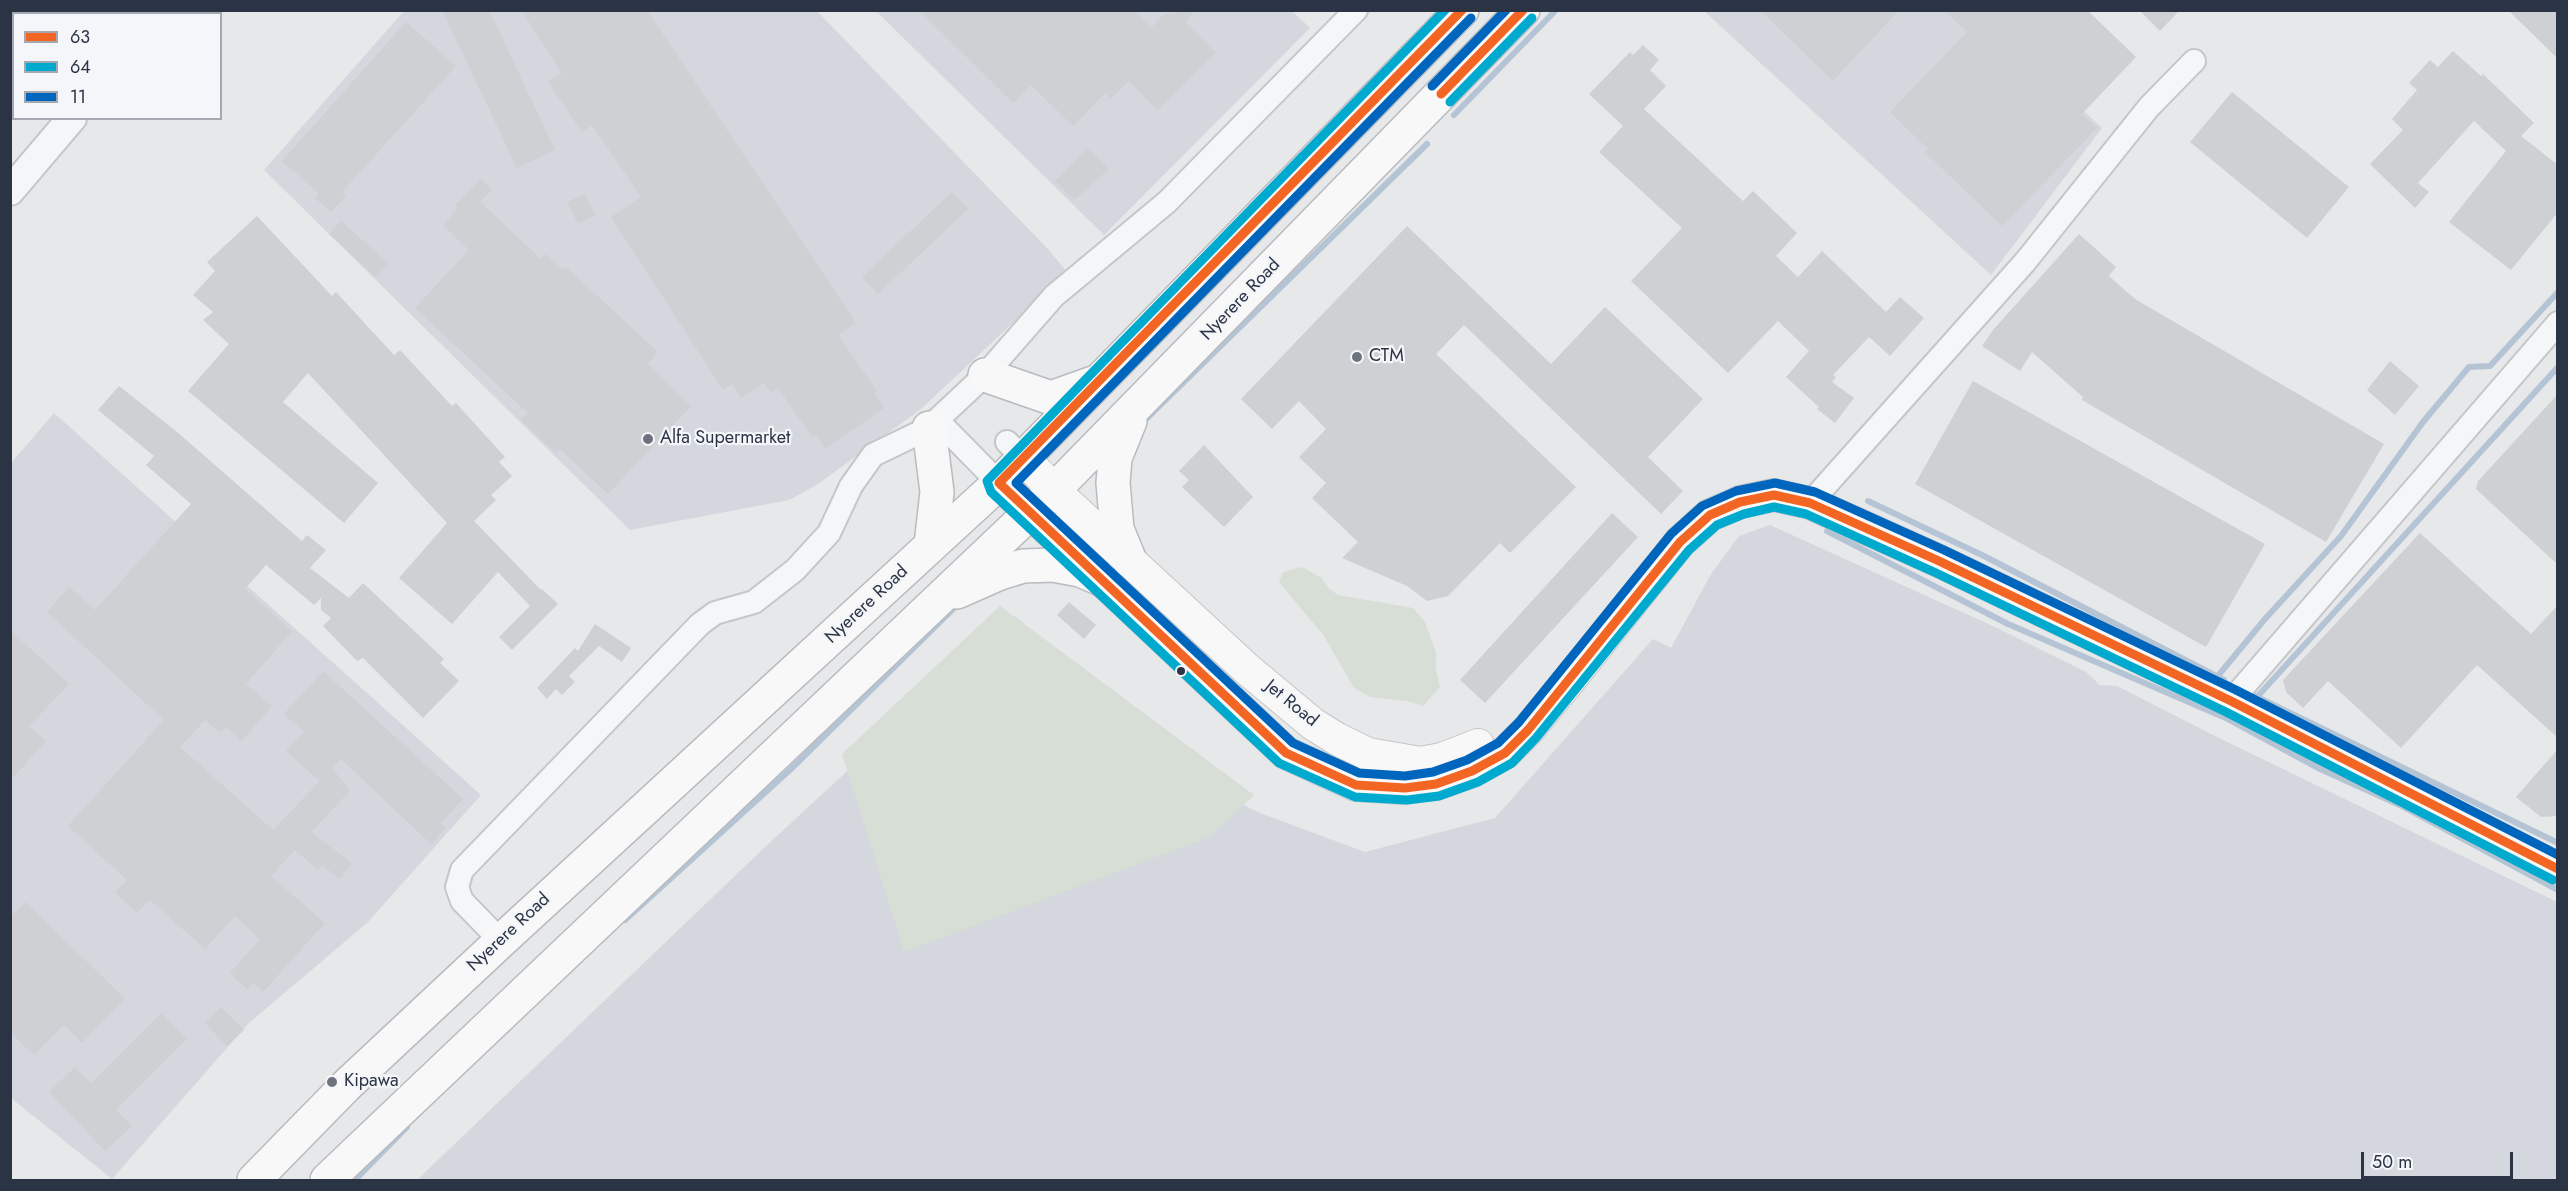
<!DOCTYPE html>
<style>
body{margin:0}
#map{position:relative;width:2568px;height:1191px;overflow:hidden;background:#e6e8ea;font-family:Jost,sans-serif}
canvas{display:block}
.frame{position:absolute;inset:0;border:12px solid #2b3445;pointer-events:none}
.legend{position:absolute;left:12px;top:12px;width:210px;height:108px;box-sizing:border-box;background:#f4f6f9;border:2px solid #a4a8b1;margin:0;padding:8px 10px;list-style:none;font-size:18px;color:#2b3445}
.legend li{display:flex;align-items:center;gap:12px;height:30px}
.legend b{width:30px;border:2px solid #a4a8b1}
.scale{position:absolute;left:2361px;top:1152px;width:152px;height:27px;box-sizing:border-box;border:3px solid #2b3445;border-top:0;padding-left:8px;font-size:18px;line-height:21px;white-space:nowrap;color:#2b3445;-webkit-text-stroke:4px #f4f6f9;paint-order:stroke}
</style>
<div id="map">
<canvas width="2568" height="1191"></canvas>
<div class="frame"></div>
<ul class="legend">
<li><b style="height:8px;background:#f26522"></b>63</li>
<li><b style="height:8px;background:#00a9ce"></b>64</li>
<li><b style="height:8px;background:#0065bd"></b>11</li>
</ul>
<div class="scale">50 m</div>
</div>
<script>
const c = document.querySelector('canvas').getContext('2d');
c.lineJoin = 'round';
function fill(path, color) {
  c.fillStyle = color;
  c.fill(path, 'evenodd');
}
function toPath(rows) {
  const path = new Path2D();
  for (const r of rows) {
    path.moveTo(r[0], r[1]);
    for (let i = 2; i < r.length; i += 2) path.lineTo(r[i], r[i + 1]);
  }
  return path;
}
function strokePath(path, color, width, dash) {
  c.strokeStyle = color;
  c.lineWidth = width;
  c.lineCap = dash ? 'butt' : 'round';
  c.setLineDash(dash || []);
  c.stroke(path);
}
function drawText(font, color, halo, rows, align = 'center') {
  c.font = font + ' Jost,sans-serif';
  c.lineWidth = 4.5;
  c.setLineDash([]);
  c.textBaseline = 'middle';
  c.strokeStyle = halo;
  c.fillStyle = color;
  for (const [text, x, y, turn = 0] of rows) {
    c.save();
    c.translate(x, y);
    c.rotate((+turn || 0) * Math.PI / 180);
    c.textAlign = isNaN(turn) ? turn : align;
    if (halo) c.strokeText(text, 0, 0);
    c.fillText(text, 0, 0);
    c.restore();
  }
}
const built = toPath([
 [1291,10,1310,28,1104,235,876,11],
 [404,11,817,11,1046,247,1067,272,921,409,818,484,789,500,630,530,264,170],
 [1704,11,1978,11,2102,128,1991,275],
 [54,413,481,795,368,922,248,1024,112,1179,11,1098,11,463],
 [1770,525,1997,628,2086,672,2100,685,2117,686,2215,736,2557,902,2557,1180,417,1180,764,848,1015,616,1186,777,1260,813,1365,852,1495,818,1653,639,1671,648,1711,574,1739,536]
]);
const green = toPath([
 [1302,567,1322,578,1327,587,1338,595,1413,608,1425,622,1436,652,1436,670,1440,687,1423,706,1407,701,1370,697,1354,688,1324,636,1279,582,1283,572],
 [1000,606,1254,795,1210,837,904,952,842,754]
]);
const stream = toPath([
 [1454,115,1556,10],
 [1146,419,1427,144],
 [1868,501,1984,556,2224,680],
 [1827,531,2008,624,2228,719,2320,769,2402,806,2558,890],
 [2217,677,2265,619,2341,536,2423,422,2469,367,2490,366,2558,292],
 [2249,693,2558,843],
 [2257,697,2558,367],
 [625,920,792,768,959,603],
 [355,1180,407,1127]
]);
const building = toPath([
 [442,10,489,10,555,150,517,168],
 [521,10,647,10,856,323,838,335,877,391,874,393,884,408,825,449,816,435,812,437,778,388,771,393,764,383,741,398,732,384,723,390,611,217,641,197,592,125,582,132,548,82,562,73],
 [919,10,1134,10,1152,27,1164,14,1193,11,1186,23,1216,53,1157,110,1129,81,1111,99,1105,93,1073,126,1031,85,1013,103],
 [1760,10,1899,10,1833,81],
 [1944,10,2087,10,2136,57,2082,114,2097,128,2002,226,1925,152,1928,149,1890,112,1967,32],
 [2139,10,2180,10,2160,31],
 [2508,10,2558,10,2558,59],
 [406,22,456,66,342,192,346,196,331,212,315,198,319,193,282,161],
 [1643,45,1659,60,1650,70,1666,86,1644,109,1743,201,1753,191,1797,233,1776,256,1798,277,1822,251,1886,312,1900,297,1924,318,1890,356,1869,337,1833,375,1836,377,1832,382,1854,398,1835,423,1817,409,1819,407,1786,377,1809,351,1778,321,1728,373,1631,281,1682,228,1599,152,1623,126,1589,94,1630,52,1633,55],
 [2453,51,2481,76,2483,74,2534,123,2521,136,2558,165,2558,212,2511,270,2449,222,2506,151,2474,121,2418,183,2429,192,2415,208,2370,164,2403,130,2392,119,2417,90,2409,83,2430,60,2438,67],
 [2232,92,2349,187,2307,238,2190,142],
 [1087,148,1109,169,1074,200,1055,181],
 [481,179,492,190,480,202,541,259,546,254,563,270,566,267,658,352,648,363,691,406,608,494,560,449,556,453,521,420,528,413,415,308,469,250,443,225,458,208,455,205],
 [952,192,968,209,878,294,862,277],
 [585,194,595,215,578,224,567,202],
 [257,216,332,296,336,292,394,355,400,350,452,406,456,403,505,457,499,462,512,476,491,495,496,500,474,521,541,590,542,589,558,604,512,650,499,637,530,606,498,572,452,624,399,578,447,523,308,373,283,402,378,483,344,523,188,391,229,344,203,320,213,312,193,295,215,271,207,262],
 [341,221,389,264,376,277,329,234],
 [1407,226,1551,364,1605,307,1703,399,1648,457,1683,491,1661,514,1464,325,1436,354,1576,487,1510,553,1500,543,1448,596,1427,601,1407,586,1342,558,1358,542,1312,498,1326,483,1299,457,1326,429,1299,401,1272,429,1241,399],
 [2079,234,2116,267,2109,276,2135,299,2384,444,2326,542,2082,400,2083,397,2032,352,2020,371,1982,346,1993,330],
 [2390,361,2419,386,2395,415,2367,390],
 [1973,381,2265,544,2206,647,1915,484],
 [119,386,176,431,302,541,307,535,326,550,310,568,349,598,363,583,444,659,440,663,459,681,423,718,363,658,357,661,323,626,331,618,321,610,321,598,314,605,266,565,245,589,292,631,246,684,272,706,242,741,227,728,219,732,205,720,180,747,273,830,320,781,286,751,304,732,284,714,323,671,463,799,441,823,446,828,431,844,341,759,332,768,350,791,311,832,352,863,340,879,322,865,318,870,295,850,271,876,325,923,263,992,253,983,248,990,230,973,260,939,235,916,205,949,150,900,137,913,115,893,127,880,68,826,164,720,47,612,69,587,95,610,191,504,146,465,154,456,98,410],
 [2558,394,2558,565,2476,489,2478,481],
 [1204,445,1253,497,1224,527,1182,487,1189,480,1179,471],
 [1612,513,1638,537,1485,703,1460,680],
 [2420,533,2531,634,2558,605,2558,738,2477,665,2401,748,2328,681,2303,708,2286,692,2283,680],
 [1069,602,1096,625,1084,639,1057,615],
 [595,624,631,648,622,662,599,646,569,676,575,682,562,695,556,689,547,699,537,688,575,648,578,651],
 [10,630,69,684,29,726,46,741,10,781],
 [2558,749,2558,816,2541,817,2516,797],
 [26,902,125,999,82,1043,64,1025,34,1055,10,1032,10,917],
 [221,1007,244,1030,227,1046,205,1023],
 [161,1013,187,1039,116,1110,132,1126,105,1151,49,1092,75,1067,91,1083]
]);
const minor = toPath([
 [937,420,999,483],
 [1007,442,1024,459],
 [1810,503,2025,262,2149,107,2194,61],
 [2231,701,2558,323],
 [501,941,462,901,457,887,462,870,700,624,715,613,754,602,795,570,829,533,851,486,873,455,929,428,937,420,985,375,1054,296,1167,202,1356,10]
]);
const tertiary = toPath([
 [76,10,80,14],
 [163,14,165,10],
 [10,191,72,118]
]);
const secondary = toPath([
 [1024,459,1064,500,1247,669,1313,724,1337,739,1368,754,1420,763,1442,759,1478,745],
 [999,483,1286,753,1356,785,1405,788,1436,784,1472,771,1505,753,1528,730,1568,682,1680,542,1710,515,1740,502,1774,495,1810,503,1939,561,2231,701,2558,869]
]);
const trunk = toPath([
 [985,375,1051,398,1093,383],
 [1130,421,1115,458,1113,483,1117,529,1130,561],
 [929,428,937,492,931,545],
 [957,592,1000,573,1023,566,1053,565,1080,570,1101,579],
 [254,1180,347,1085,501,941,999,483,1462,10],
 [327,1180,1054,490,1523,10]
]);
const bus1 = toPath([
 [1462,10,999,483,1286,753,1356,785,1405,788,1436,784,1472,771,1505,753,1528,730,1680,542,1710,515,1740,502,1774,495,1810,503,1939,561,2231,701,2558,869],
 [1441,94,1523,10]
]);
const bus2 = toPath([
 [1445,10,987,481,991,492,1279,763,1355,797,1407,800,1439,796,1478,782,1512,763,1536,738,1689,550,1717,525,1744,514,1774,507,1806,514,1934,572,2226,712,2553,880],
 [1450,102,1532,18]
]);
const bus3 = toPath([
 [1471,18,1016,483,1293,743,1359,773,1405,776,1433,772,1467,760,1498,743,1519,722,1671,534,1702,506,1736,491,1775,483,1815,492,1944,550,2236,690,2558,855],
 [1432,86,1506,10]
]);
const markers = [
 [1357,357,6,"#6c737f"],
 [648,439,6,"#6c737f"],
 [1181,671,5,"#2b3445"],
 [332,1082,6,"#6c737f"]
];
const streetNames = [
 ["Nyerere Road",1241,300,-46],
 ["Nyerere Road",867,605,-43],
 ["Jet Road",1291,704,39],
 ["Nyerere Road",509,933,-43]
];
const poiNames = [
 ["CTM",1369,357],
 ["Alfa Supermarket",660,439],
 ["Kipawa",344,1082]
];
fill(built, '#d4d7dd');
fill(green, '#d6ded6');
strokePath(stream, '#b4c4d5', 6);
fill(building, '#ced0d3');
strokePath(minor, '#c4c6c8', 26);
strokePath(tertiary, '#c4c6c8', 32);
strokePath(secondary, '#c4c6c8', 34);
strokePath(trunk, '#b8bbbf', 36);
strokePath(minor, '#f5f6f7', 22);
strokePath(tertiary, '#f5f6f7', 28);
strokePath(secondary, '#f8f8f8', 32);
strokePath(trunk, '#f8f8f8', 33);
strokePath(bus1, '#f26522', 9);
strokePath(bus2, '#00a9ce', 9);
strokePath(bus3, '#0065bd', 9);
for (const [x, y, r, color] of markers) {
  const dot = new Path2D();
  dot.arc(x, y, r, 0, 2 * Math.PI);
  c.fillStyle = color;
  c.fill(dot);
  strokePath(dot, '#f4f6f9', 2);
}
drawText('18px', '#2b3445', '#f4f6f9', streetNames);
drawText('18px', '#2b3445', '#f4f6f9', poiNames, 'left');
</script>
